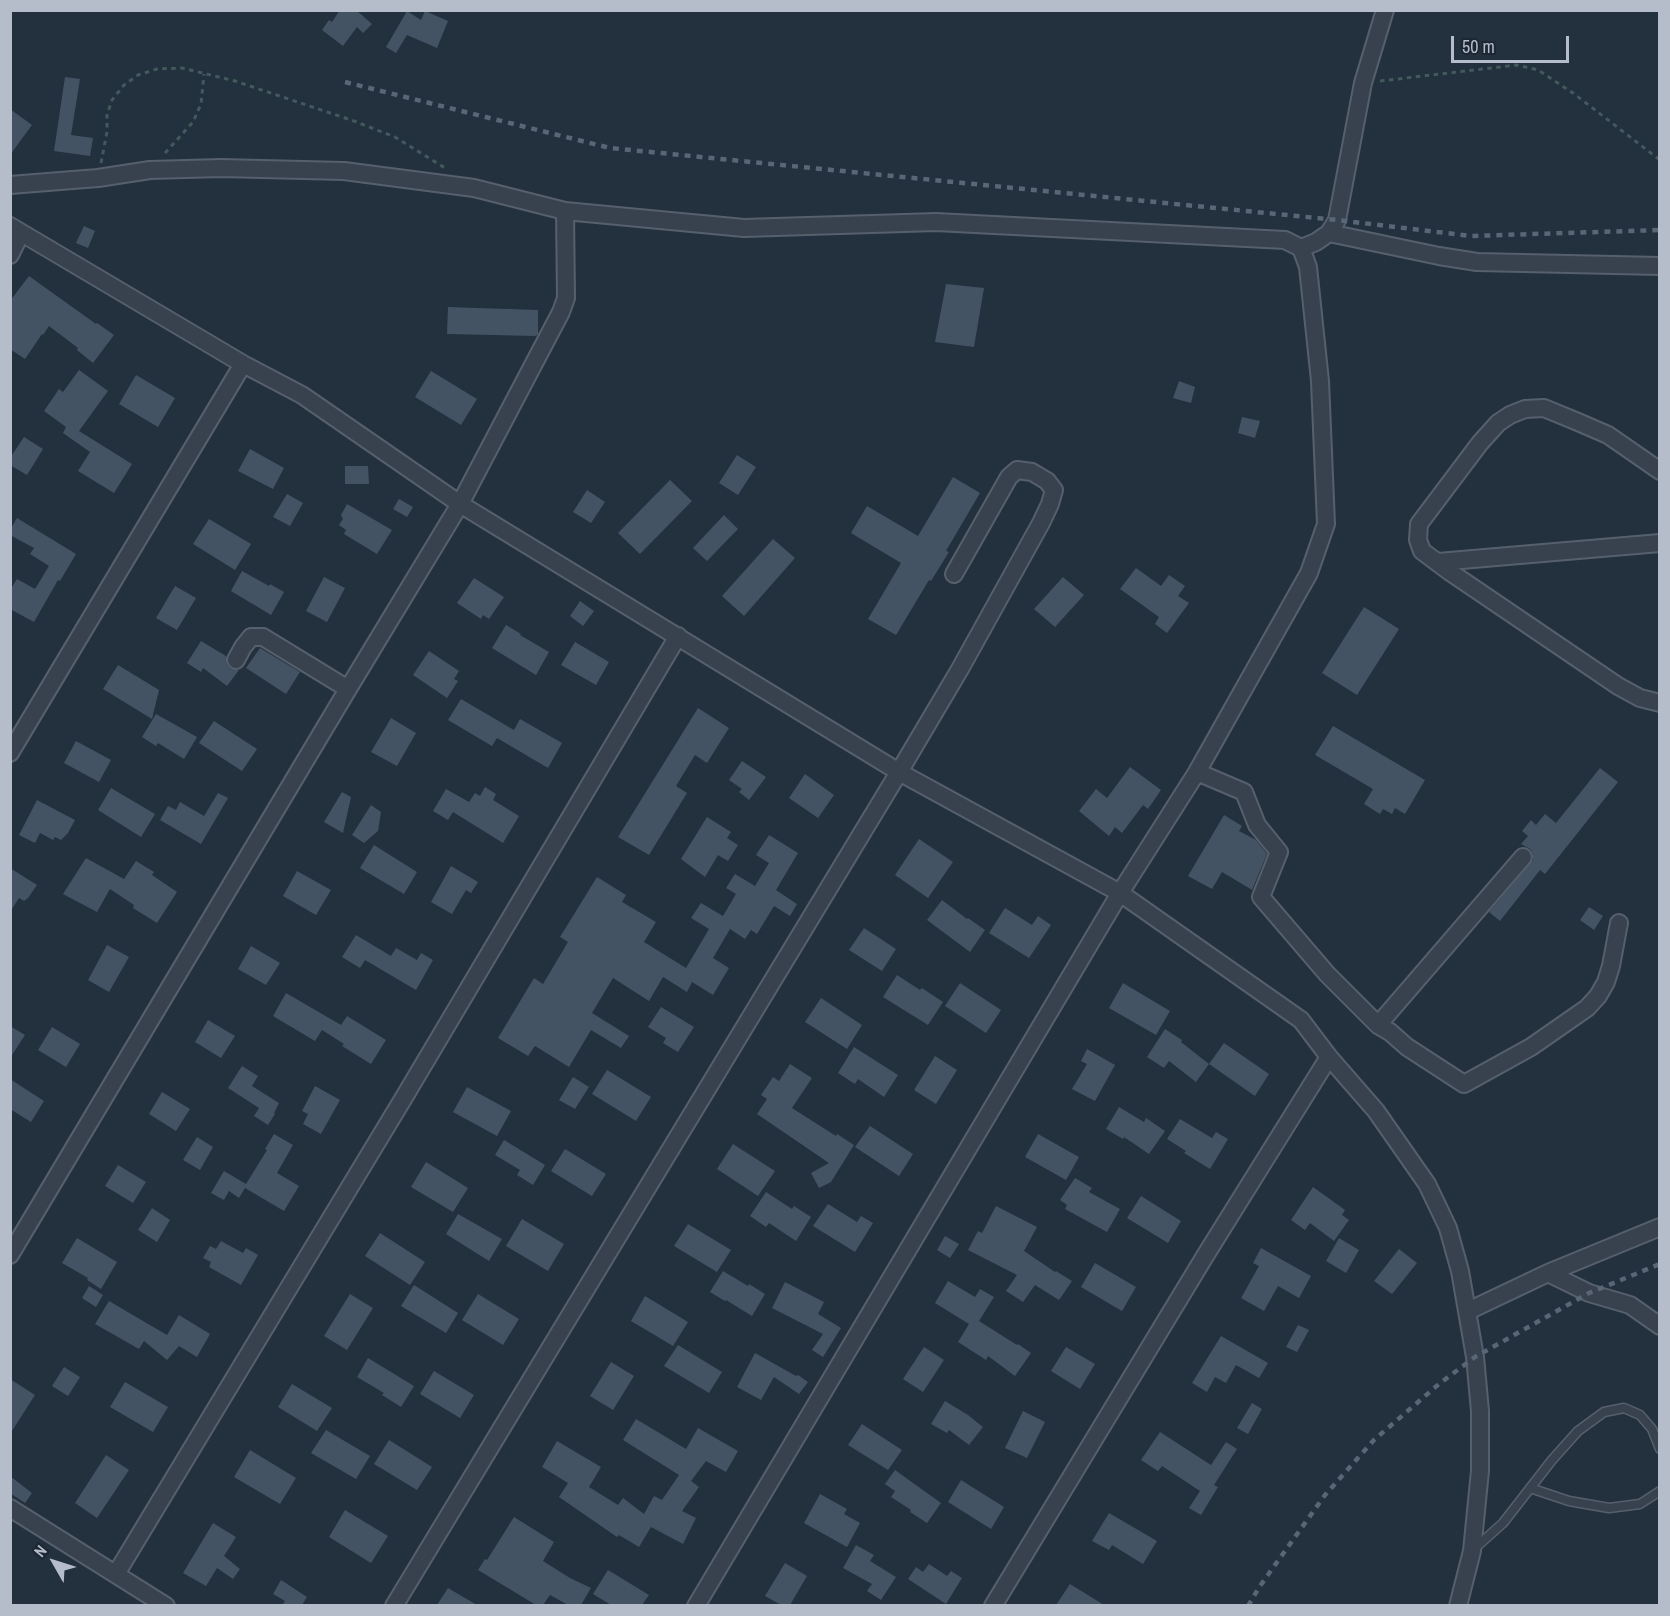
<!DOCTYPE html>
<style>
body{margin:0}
#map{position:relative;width:1670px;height:1616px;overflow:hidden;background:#23303e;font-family:"Archivo Narrow",sans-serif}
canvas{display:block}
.frame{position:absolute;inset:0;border:12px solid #b4bdc9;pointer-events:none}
.north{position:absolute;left:24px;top:1532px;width:60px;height:60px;-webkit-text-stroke:4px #1d2733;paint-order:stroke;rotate:309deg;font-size:16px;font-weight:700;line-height:24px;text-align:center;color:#b4bdc9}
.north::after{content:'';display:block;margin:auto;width:21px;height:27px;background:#b4bdc9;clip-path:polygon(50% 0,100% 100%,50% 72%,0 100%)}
.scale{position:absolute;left:1451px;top:36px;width:118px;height:27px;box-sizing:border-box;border:3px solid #b4bdc9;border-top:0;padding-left:8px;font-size:18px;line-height:21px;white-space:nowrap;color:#b4bdc9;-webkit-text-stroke:4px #1d2733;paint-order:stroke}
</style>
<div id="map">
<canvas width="1670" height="1616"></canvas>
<div class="frame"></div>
<div class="north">N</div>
<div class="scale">50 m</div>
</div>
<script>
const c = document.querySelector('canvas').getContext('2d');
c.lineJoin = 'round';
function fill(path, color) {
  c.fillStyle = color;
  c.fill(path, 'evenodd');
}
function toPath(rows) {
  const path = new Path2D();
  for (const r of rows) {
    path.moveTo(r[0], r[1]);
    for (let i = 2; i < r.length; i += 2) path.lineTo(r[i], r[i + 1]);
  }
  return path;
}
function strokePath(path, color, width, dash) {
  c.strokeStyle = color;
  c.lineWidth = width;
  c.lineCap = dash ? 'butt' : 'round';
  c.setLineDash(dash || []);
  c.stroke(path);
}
const building = toPath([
 [340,10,356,10,372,24,363,33,357,27,343,46,322,30,329,20,332,22],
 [407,11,421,20,425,11,448,21,437,48,407,35,396,53,386,47],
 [65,77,80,79,71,135,93,138,90,156,54,151],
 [10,109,32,125,10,155],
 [84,226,95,231,88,248,76,243],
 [29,276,96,324,97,323,114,335,93,363,77,350,78,348,49,326,43,335,42,334,25,359,10,349,10,301],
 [946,284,984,288,974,347,935,342],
 [448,307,538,310,538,334,536,336,447,334],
 [79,370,108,391,79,431,132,464,114,493,78,471,90,452,63,433,66,427,44,411,59,389,63,392],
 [431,371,477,399,461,425,415,397],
 [136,375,175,398,158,427,119,404],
 [1179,381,1195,387,1191,403,1173,398],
 [1242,417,1260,421,1255,438,1238,433],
 [24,437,43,449,27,475,10,465,10,458],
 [250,449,284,468,273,489,238,471],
 [737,455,756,467,738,495,719,483],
 [345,466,368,466,369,484,345,484],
 [953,477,980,493,946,551,949,552,931,581,929,580,896,635,868,619,901,563,851,533,867,506,918,536],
 [670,480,692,501,640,554,618,533],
 [587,490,605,502,591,523,573,512],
 [287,494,303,503,290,526,273,517],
 [399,499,413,507,407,517,393,509],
 [347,504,392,530,377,554,344,534,346,530,339,525,343,519,341,515],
 [724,515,738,529,707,561,693,548],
 [17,518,76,554,60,581,58,580,34,622,10,609,10,590,17,579,35,589,49,566,30,554,34,548,10,535,10,530],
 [209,519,251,544,235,570,193,544],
 [773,539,795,558,744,616,722,596],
 [1136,568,1161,586,1169,575,1185,586,1178,596,1189,603,1167,633,1155,624,1159,617,1120,589],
 [242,571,269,586,270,584,284,592,271,615,231,591],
 [324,577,345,588,327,622,306,611],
 [1063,577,1084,595,1055,627,1034,609],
 [474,578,504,597,489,619,483,615,481,619,457,603],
 [175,586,196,598,177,630,156,618],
 [580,601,594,611,583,626,570,616],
 [1364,607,1399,629,1357,695,1322,673],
 [506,625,521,634,520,635,549,652,536,675,492,648],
 [201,641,226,656,227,665,231,669,239,670,227,686,203,668,201,672,187,663],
 [575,642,609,662,596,685,561,665],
 [260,648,300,672,286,694,246,668],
 [429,651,459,671,454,679,458,681,447,698,413,675],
 [118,665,159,690,152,719,103,689],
 [461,699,514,730,520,719,562,743,548,768,497,738,492,746,448,720],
 [698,708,729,728,707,763,695,755,676,786,687,793,649,855,618,837],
 [156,714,197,737,184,759,158,743,156,746,142,737],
 [391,718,416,733,397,766,371,752],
 [214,721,257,749,242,771,199,743],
 [1333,726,1425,780,1405,814,1395,808,1392,814,1383,809,1380,814,1364,804,1373,789,1315,755],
 [76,741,111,760,99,782,64,763],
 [742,761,766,777,749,800,739,792,742,789,729,780],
 [1130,767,1161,790,1148,809,1143,805,1122,833,1115,827,1109,836,1079,811,1096,789,1107,798],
 [1600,768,1618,782,1545,874,1540,870,1500,921,1489,912,1533,860,1533,854,1530,849,1521,844,1528,836,1522,831,1531,820,1536,825,1545,814,1556,823],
 [805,774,834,795,818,818,789,798],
 [485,787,496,794,493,800,519,816,503,843,453,812,448,820,433,811,446,789,469,802,475,793,480,796],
 [111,788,155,814,141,837,98,810],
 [342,792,351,797,343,833,324,822],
 [218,793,228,798,201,844,160,820,168,806,176,810,180,802,204,816],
 [37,800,75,820,68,833,61,840,55,837,53,840,40,833,35,843,19,835],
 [371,805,381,812,378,831,364,843,352,835],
 [1224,815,1242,826,1239,831,1256,840,1267,854,1252,890,1222,872,1212,889,1188,876],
 [707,817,731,832,727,838,738,845,728,861,718,855,705,877,681,859],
 [769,835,798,853,776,890,797,904,790,916,774,906,757,934,751,930,745,939,730,929,713,958,729,968,713,995,692,982,687,992,663,977,649,1001,613,978,592,1013,629,1036,621,1048,591,1030,569,1067,535,1046,528,1056,498,1038,534,978,543,984,568,942,560,937,597,877,626,895,622,902,656,922,644,942,686,968,709,929,691,918,701,903,723,916,736,894,726,888,735,874,755,886,769,863,756,855],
 [919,839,953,862,928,898,895,875],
 [374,845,417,872,404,894,360,868],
 [86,858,124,879,136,861,154,872,152,875,177,892,157,923,133,908,134,905,110,889,97,912,63,894],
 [451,866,478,882,471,893,466,890,452,914,431,902],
 [10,868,37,885,28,898,24,901,19,898,10,912],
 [297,871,331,890,316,915,283,896],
 [942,900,967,919,968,918,985,930,970,952,927,920],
 [1589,907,1603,916,1594,930,1580,920],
 [1005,908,1032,925,1038,916,1051,925,1029,958,989,933],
 [864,928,896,949,882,971,849,950],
 [356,935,391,956,396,948,417,960,421,953,433,960,416,990,365,960,360,968,342,957],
 [107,945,129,957,109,992,88,980],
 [251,946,280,963,266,985,238,969],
 [897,975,920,990,922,988,943,1002,928,1025,883,997],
 [960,983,1001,1010,986,1033,945,1006],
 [1123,983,1170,1011,1156,1035,1109,1008],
 [286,993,341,1025,347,1016,386,1040,371,1064,342,1046,344,1044,322,1030,315,1041,273,1016],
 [821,998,862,1025,847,1049,805,1022],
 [661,1007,694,1027,678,1052,663,1043,666,1038,648,1027],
 [208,1020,235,1036,221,1058,195,1042],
 [10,1026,25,1035,10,1058],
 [52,1027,80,1044,66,1067,38,1050],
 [1165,1029,1182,1040,1181,1042,1209,1064,1224,1043,1269,1074,1255,1096,1209,1064,1196,1082,1169,1061,1164,1068,1147,1057],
 [854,1047,898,1075,884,1097,858,1079,855,1084,838,1073],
 [1087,1049,1115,1065,1095,1101,1072,1089,1087,1064,1081,1061],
 [935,1056,957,1070,936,1104,914,1090],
 [790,1064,812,1078,792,1108,836,1136,837,1134,854,1145,831,1182,819,1188,811,1173,829,1163,757,1114,767,1099,761,1095,773,1077,779,1081],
 [242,1066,258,1076,252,1086,279,1103,274,1113,275,1114,268,1125,254,1116,259,1108,228,1088],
 [607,1070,651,1097,636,1121,592,1094],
 [573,1077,589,1087,575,1109,559,1100],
 [10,1079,44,1101,31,1122,10,1109],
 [315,1086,340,1100,321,1134,303,1124,308,1114,302,1111],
 [467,1087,511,1111,497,1136,453,1112],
 [162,1092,190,1109,176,1131,149,1114],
 [1119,1107,1144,1122,1146,1118,1165,1131,1149,1154,1124,1137,1123,1139,1106,1129],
 [1180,1119,1212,1138,1216,1132,1228,1139,1210,1169,1184,1153,1186,1151,1167,1139],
 [870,1126,913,1154,899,1176,855,1147],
 [274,1134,293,1145,277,1173,299,1186,284,1211,245,1188,239,1198,229,1191,224,1200,211,1193,224,1171,246,1184,267,1150,265,1149],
 [1038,1134,1079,1157,1066,1180,1025,1157],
 [197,1137,213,1147,200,1170,183,1160],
 [504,1140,545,1165,533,1185,517,1175,520,1170,495,1155],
 [733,1144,775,1171,758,1196,717,1169],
 [565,1149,606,1174,592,1196,551,1171],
 [426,1162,468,1188,453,1212,411,1187],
 [118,1165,146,1182,133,1203,105,1186],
 [1075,1178,1092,1188,1089,1192,1120,1209,1107,1232,1065,1209,1067,1205,1060,1200],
 [1313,1187,1345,1210,1342,1215,1349,1220,1334,1241,1310,1223,1305,1230,1291,1220],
 [766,1192,792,1209,794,1206,811,1217,796,1241,769,1223,766,1227,750,1216],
 [1141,1196,1181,1221,1168,1243,1127,1218],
 [828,1204,857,1222,861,1216,873,1223,855,1252,813,1226],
 [996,1206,1037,1227,1024,1251,1055,1272,1056,1271,1072,1281,1059,1300,1035,1285,1023,1302,1006,1291,1017,1275,968,1250,978,1231,982,1233],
 [152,1208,170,1220,157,1242,138,1230],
 [458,1214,502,1239,489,1261,446,1234],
 [522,1219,564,1244,548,1271,506,1246],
 [688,1224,731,1250,717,1272,674,1246],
 [380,1233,425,1262,410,1285,365,1256],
 [945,1236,959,1244,950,1258,937,1250],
 [77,1238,117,1262,101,1289,87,1280,88,1278,62,1263],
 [1339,1238,1359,1250,1346,1273,1326,1261],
 [221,1241,243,1253,246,1248,258,1255,241,1285,209,1267,211,1262,203,1258,210,1246,216,1249],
 [1261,1248,1311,1276,1299,1298,1278,1286,1264,1311,1241,1298,1259,1266,1253,1263],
 [1399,1249,1417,1263,1392,1294,1374,1281],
 [1095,1263,1136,1287,1122,1311,1081,1287],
 [723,1271,748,1286,749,1284,765,1294,752,1316,726,1300,725,1301,710,1292],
 [948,1281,975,1297,980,1289,994,1297,979,1321,1017,1345,1018,1344,1031,1353,1015,1376,988,1356,986,1360,958,1342,969,1324,935,1303],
 [785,1282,824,1302,818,1314,841,1328,823,1357,812,1350,823,1334,772,1308],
 [414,1285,458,1313,446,1333,401,1306],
 [89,1286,103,1295,96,1307,82,1298],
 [350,1294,373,1308,347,1350,324,1336],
 [478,1294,519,1319,503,1345,462,1320],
 [645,1296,688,1322,673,1346,631,1321],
 [109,1301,167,1335,179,1315,210,1334,197,1357,179,1346,167,1360,144,1341,139,1349,95,1324],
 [1298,1325,1309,1330,1297,1352,1286,1347],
 [1221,1336,1268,1363,1259,1378,1236,1365,1226,1383,1215,1377,1207,1392,1192,1383],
 [678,1345,722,1372,709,1393,664,1366],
 [924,1347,944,1360,923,1392,903,1379],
 [1066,1347,1095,1364,1080,1389,1051,1371],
 [755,1353,796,1376,798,1375,808,1382,799,1394,774,1377,761,1400,737,1387],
 [368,1358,414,1386,401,1407,382,1395,384,1393,357,1377],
 [611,1362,634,1376,613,1410,590,1396],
 [64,1367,80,1377,68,1396,52,1386],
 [434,1371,474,1395,460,1418,420,1394],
 [10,1379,35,1395,10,1434],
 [125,1382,168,1407,153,1432,110,1407],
 [292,1384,332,1408,317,1431,278,1407],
 [945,1401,968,1415,983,1427,969,1445,949,1430,947,1433,931,1424],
 [1252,1403,1262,1409,1248,1434,1237,1428],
 [1023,1411,1045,1422,1027,1458,1005,1448],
 [636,1419,686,1449,698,1428,738,1451,726,1472,706,1461,691,1481,699,1487,682,1511,696,1518,683,1544,651,1527,639,1547,619,1535,617,1537,559,1497,568,1483,542,1467,557,1441,601,1467,589,1487,618,1505,623,1498,644,1514,654,1496,662,1500,679,1475,623,1440],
 [862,1424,902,1450,888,1470,848,1445],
 [326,1430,370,1456,356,1479,311,1453],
 [1160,1432,1211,1465,1226,1442,1237,1449,1214,1485,1218,1487,1201,1515,1189,1508,1200,1491,1162,1466,1158,1471,1141,1460],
 [389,1440,432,1467,417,1490,374,1464],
 [250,1450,296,1478,280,1504,234,1477],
 [106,1455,129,1470,97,1518,75,1503],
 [895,1470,941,1503,927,1523,910,1512,911,1510,891,1497,895,1491,885,1484],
 [10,1476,32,1493,25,1503,10,1493],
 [961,1480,1004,1507,991,1529,948,1502],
 [820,1494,847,1509,844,1514,860,1523,847,1547,804,1523],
 [345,1510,388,1536,371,1563,329,1537],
 [1109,1513,1157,1541,1143,1564,1112,1545,1109,1550,1092,1541],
 [514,1517,554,1542,543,1561,570,1578,591,1588,581,1605,568,1605,550,1595,543,1605,536,1605,478,1570,485,1559,487,1560],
 [213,1523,236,1537,224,1556,240,1569,233,1579,217,1568,206,1586,183,1573],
 [856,1545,874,1555,870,1561,896,1577,881,1600,867,1591,872,1584,843,1568],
 [785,1563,807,1576,790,1605,781,1605,765,1596],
 [929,1564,947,1576,951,1571,962,1578,946,1604,908,1579,916,1567,923,1572],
 [608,1570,649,1595,642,1605,611,1605,593,1594],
 [281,1580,307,1597,302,1605,282,1605,285,1601,273,1594],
 [1070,1584,1104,1605,1056,1605],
 [448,1588,477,1605,437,1605]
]);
const path = toPath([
 [1380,81,1517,65,1538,70,1573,93,1660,160],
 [165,153,193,122,201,104,204,74],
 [101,163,107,132,107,115,112,100,124,85,138,75,157,69,182,68,235,81,354,121,395,137,445,168]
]);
const lane = toPath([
 [1530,1488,1569,1501,1609,1508,1640,1504,1660,1491],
 [1474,1549,1503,1523,1552,1460,1578,1431,1604,1412,1624,1408,1640,1415,1652,1429,1660,1449]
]);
const street = toPath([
 [10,185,98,178,150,170,221,168,344,171,474,188,565,211,744,228,936,222,1285,240,1301,248,1308,267,1320,381,1326,524,1309,573,1197,772,1120,893,696,1606],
 [10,226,243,364,302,395,460,504,899,772,1120,893,1301,1020,1329,1057,1376,1111,1427,1184,1448,1228,1460,1271,1475,1357,1480,1411,1480,1471,1472,1551,1458,1606],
 [1329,233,1439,256,1477,262,1660,266],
 [1301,248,1316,242,1329,233,1337,220,1363,83,1385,10],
 [10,255,21,233],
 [1660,471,1608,435,1578,422,1544,408,1525,409,1510,415,1498,423,1480,443,1419,524,1418,540,1422,551,1450,572,1618,686,1640,698,1660,703],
 [1438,562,1660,543],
 [236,660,243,647,251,637,263,637,348,689],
 [10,753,243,364],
 [1197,772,1244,792,1257,825,1279,852,1261,897,1327,974,1378,1025,1390,1032,1407,1047,1464,1084,1531,1047,1587,1008,1598,996,1606,982,1611,966,1619,923],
 [1378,1025,1523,857],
 [10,1255,348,689,460,504,561,312,566,298,565,211],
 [1548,1273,1589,1293,1630,1305,1660,1326],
 [1468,1311,1548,1273,1660,1227],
 [10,1508,166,1606],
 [116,1574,406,1094,678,636],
 [394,1606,899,772,960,669,1041,523,1050,504,1054,490,1047,481,1032,472,1017,470,1009,477,954,574],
 [993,1606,1205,1256,1329,1057]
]);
const rail = toPath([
 [345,82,610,148,1337,220,1471,236,1660,230],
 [1248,1606,1260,1586,1325,1495,1374,1440,1439,1384,1475,1357,1589,1293,1660,1264]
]);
fill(building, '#445363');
strokePath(lane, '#56606c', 11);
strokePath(street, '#56606c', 20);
strokePath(path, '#435a5c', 3, [4.5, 4.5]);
strokePath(lane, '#38424e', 8);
strokePath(street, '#38424e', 16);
strokePath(rail, '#596675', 4.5, [6, 6]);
</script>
